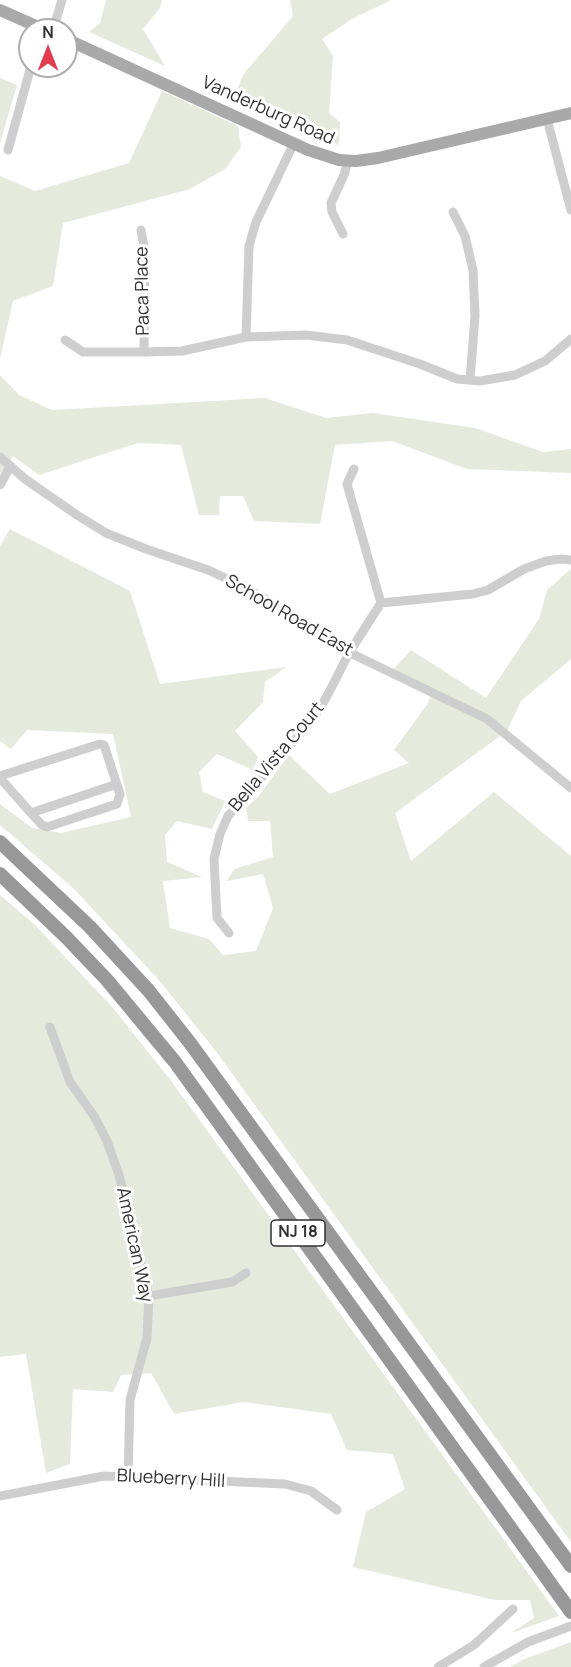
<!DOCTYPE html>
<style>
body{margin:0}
#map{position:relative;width:571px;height:1667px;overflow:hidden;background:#fff;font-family:Manrope,sans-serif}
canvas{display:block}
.north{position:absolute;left:18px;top:18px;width:60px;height:60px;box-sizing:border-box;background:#fff;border:2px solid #adadad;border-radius:50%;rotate:0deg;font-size:16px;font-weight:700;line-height:24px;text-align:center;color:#313131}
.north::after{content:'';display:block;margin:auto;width:21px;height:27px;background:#e03b51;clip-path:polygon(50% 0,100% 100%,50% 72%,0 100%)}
</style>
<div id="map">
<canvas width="571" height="1667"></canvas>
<div class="north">N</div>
</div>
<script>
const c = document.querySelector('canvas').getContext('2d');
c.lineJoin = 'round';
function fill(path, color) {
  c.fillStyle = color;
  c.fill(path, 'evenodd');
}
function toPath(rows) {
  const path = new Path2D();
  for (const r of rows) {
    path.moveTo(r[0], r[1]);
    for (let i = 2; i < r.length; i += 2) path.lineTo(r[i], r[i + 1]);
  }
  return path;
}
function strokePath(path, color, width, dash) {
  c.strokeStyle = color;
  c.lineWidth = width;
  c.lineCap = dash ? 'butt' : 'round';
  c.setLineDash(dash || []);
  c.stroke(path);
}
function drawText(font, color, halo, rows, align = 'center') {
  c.font = font + ' Manrope,sans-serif';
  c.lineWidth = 6;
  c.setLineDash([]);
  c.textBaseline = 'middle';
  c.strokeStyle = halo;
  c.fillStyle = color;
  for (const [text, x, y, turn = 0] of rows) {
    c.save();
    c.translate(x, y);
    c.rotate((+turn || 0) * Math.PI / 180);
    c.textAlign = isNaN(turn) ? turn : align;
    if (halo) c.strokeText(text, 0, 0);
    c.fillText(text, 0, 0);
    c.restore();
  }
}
const green = toPath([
 [106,0,162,0,160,8,143,29,165,66,89,32,100,23],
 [290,0,391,0,352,19,322,39,333,56,329,113,340,122,339,145,234,97,243,75,293,16],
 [0,78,17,85,0,143],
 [162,91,238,126,241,147,225,169,190,189,63,223,53,286,13,301,0,359,0,176,35,191,129,163],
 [0,375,19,395,52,410,265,398,326,418,373,413,475,428,543,452,571,449,571,473,467,469,392,441,335,445,320,524,254,521,243,496,220,496,219,515,199,515,181,445,138,443,39,475,13,456,0,480],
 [10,529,130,591,160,684,286,667,265,682,263,702,235,731,258,757,253,770,217,754,199,772,203,792,225,801,212,829,177,821,165,835,167,862,202,877,163,881,170,928,209,939,223,955,256,951,273,908,263,874,227,881,234,869,273,857,270,821,248,821,246,808,258,797,289,755,330,794,409,763,394,750,428,703,432,690,391,672,411,650,486,698,539,619,547,590,571,569,571,659,521,701,507,731,395,813,411,861,494,792,571,856,571,1542,215,1050,158,979,73,888,0,825,0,804,32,828,61,833,131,817,113,734,27,730,11,749,0,741,0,546],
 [0,895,36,926,113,1008,172,1082,559,1616,511,1633,534,1618,530,1600,495,1600,353,1567,366,1512,405,1489,393,1454,347,1450,331,1414,244,1402,174,1414,151,1373,121,1375,113,1392,73,1389,70,1464,46,1473,26,1354,0,1357],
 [571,1642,571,1667,510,1667,522,1660]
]);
const minor = toPath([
 [53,30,62,0],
 [547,119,571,210],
 [8,150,31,66],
 [453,212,465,236,473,270,475,316,470,380],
 [141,230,145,252,144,352],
 [343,234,332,212,331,203,344,175,348,161],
 [246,337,249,246,256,222,294,143],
 [65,340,83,352,144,352,182,351,246,337,306,335,347,340,420,364,457,379,480,381,515,375,545,361,571,339],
 [0,457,25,479,77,515,106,533,146,549,208,570,243,586,272,603,342,649,487,719,571,788],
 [354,469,347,484,381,603],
 [0,485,10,467],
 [381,603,473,594,488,590,524,569,546,561,561,559,571,560],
 [0,776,100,744,104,745,120,794,117,804,47,827,42,825,31,813],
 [0,778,31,813,117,784],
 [229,933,217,918,214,859,220,834,228,816,313,719,326,698,349,653,381,603],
 [50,1027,70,1082,94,1116,107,1141,119,1175,149,1296,147,1338,130,1400,128,1477],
 [149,1296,232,1282,246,1273],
 [0,1496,104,1476,285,1484,311,1491,337,1510],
 [438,1667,474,1645,513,1609],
 [484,1667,528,1642,571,1626]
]);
const major = toPath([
 [0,10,45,30],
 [66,39,308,150,339,160,356,161,378,158,571,113]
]);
const highway = toPath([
 [0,842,90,927,149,991,190,1043,571,1566],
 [0,874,66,937,107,980,175,1062,571,1612]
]);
const shields = [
 [298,1233,54]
];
const shieldNames = [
 ["NJ 18",298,1233]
];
const streetNames = [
 ["Vanderburg Road",268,111,24],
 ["Paca Place",143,291,-91],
 ["School Road East",289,616,30],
 ["Bella Vista Court",277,757,-50],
 ["American Way",134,1245,78],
 ["Blueberry Hill",171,1479,3]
];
fill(green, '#e5eadd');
strokePath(minor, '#cecece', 9);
strokePath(major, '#a9a9a9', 12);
strokePath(highway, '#989898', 14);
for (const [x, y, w] of shields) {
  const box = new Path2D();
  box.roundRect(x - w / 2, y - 13, w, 26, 4.5);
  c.fillStyle = '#fff';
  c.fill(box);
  strokePath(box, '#313131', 1.5);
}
drawText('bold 16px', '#313131', null, shieldNames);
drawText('18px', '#313131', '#fff', streetNames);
</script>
